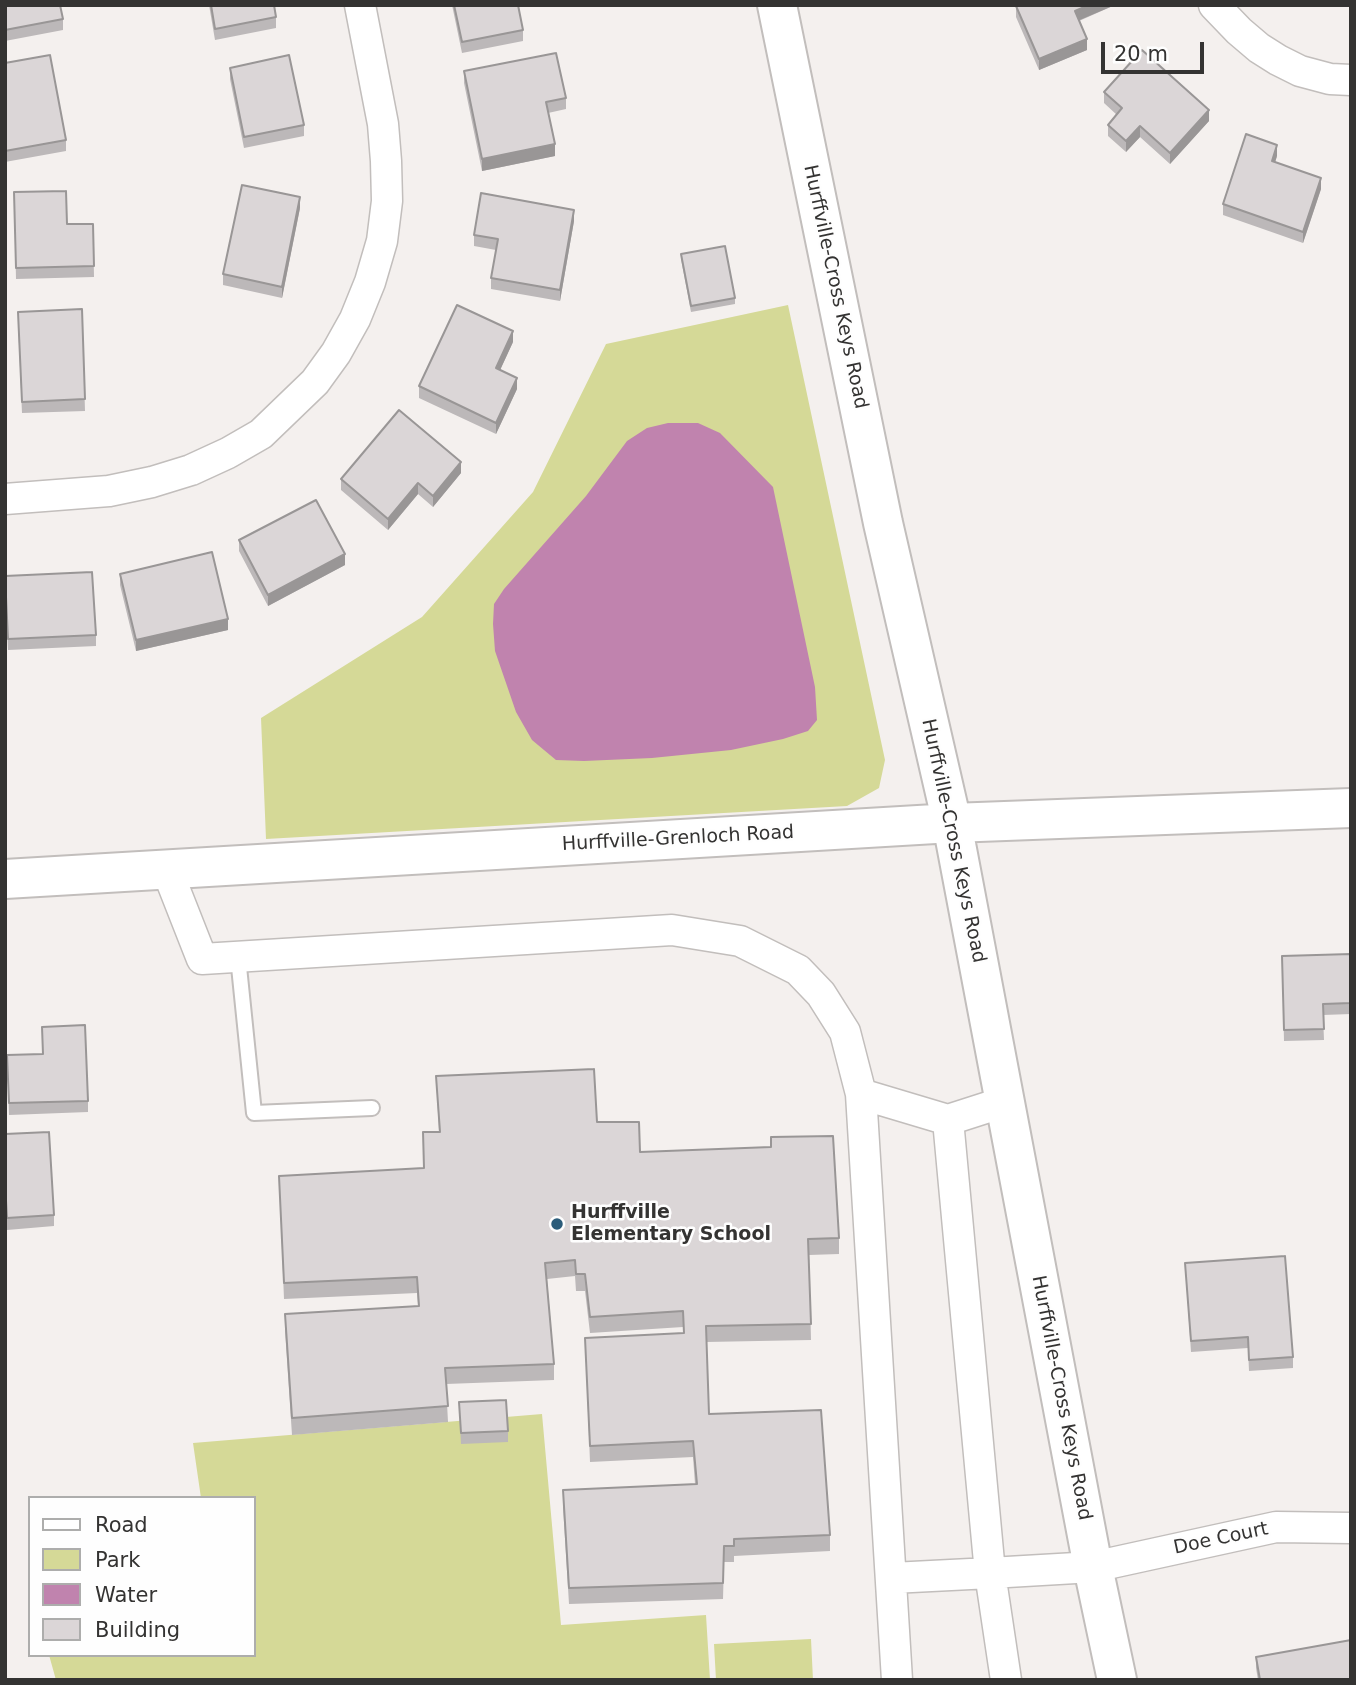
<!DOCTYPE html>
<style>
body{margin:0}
#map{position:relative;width:1356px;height:1685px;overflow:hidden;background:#f4f0ee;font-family:"DejaVu Sans",sans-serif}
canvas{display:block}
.frame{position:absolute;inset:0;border:7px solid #343332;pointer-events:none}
.legend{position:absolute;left:28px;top:1496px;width:228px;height:161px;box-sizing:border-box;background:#fefefe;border:2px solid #adadac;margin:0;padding:9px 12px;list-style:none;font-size:21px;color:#343332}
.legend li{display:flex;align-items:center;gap:14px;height:35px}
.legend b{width:35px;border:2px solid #adadac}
.scale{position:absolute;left:1101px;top:42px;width:103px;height:32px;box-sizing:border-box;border:4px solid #343332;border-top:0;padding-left:9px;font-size:21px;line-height:24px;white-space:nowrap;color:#343332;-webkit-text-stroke:5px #fefefe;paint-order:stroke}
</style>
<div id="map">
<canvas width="1356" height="1685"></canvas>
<div class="frame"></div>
<ul class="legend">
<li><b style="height:9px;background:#fff"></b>Road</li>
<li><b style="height:19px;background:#d5d997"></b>Park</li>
<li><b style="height:19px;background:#c083ae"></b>Water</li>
<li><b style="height:19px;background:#dbd6d7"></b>Building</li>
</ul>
<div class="scale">20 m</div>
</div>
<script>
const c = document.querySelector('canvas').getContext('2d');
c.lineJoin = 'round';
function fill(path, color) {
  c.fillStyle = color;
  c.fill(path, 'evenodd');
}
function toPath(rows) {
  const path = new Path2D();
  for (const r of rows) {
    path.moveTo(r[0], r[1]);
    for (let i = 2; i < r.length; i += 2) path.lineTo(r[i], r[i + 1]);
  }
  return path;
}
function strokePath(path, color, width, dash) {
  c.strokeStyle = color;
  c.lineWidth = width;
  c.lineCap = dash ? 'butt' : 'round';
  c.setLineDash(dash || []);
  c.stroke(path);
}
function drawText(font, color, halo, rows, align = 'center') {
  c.font = font + ' "DejaVu Sans",sans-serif';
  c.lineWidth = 5;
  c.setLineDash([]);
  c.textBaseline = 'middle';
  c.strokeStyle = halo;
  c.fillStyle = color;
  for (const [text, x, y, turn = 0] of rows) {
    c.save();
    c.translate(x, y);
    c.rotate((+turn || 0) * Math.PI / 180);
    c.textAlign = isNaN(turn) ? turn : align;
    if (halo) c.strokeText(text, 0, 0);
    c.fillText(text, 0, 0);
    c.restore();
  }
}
const green = toPath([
 [788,305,885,760,879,788,847,806,266,839,261,718,422,617,533,492,606,344],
 [542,1414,561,1625,706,1615,710,1680,56,1680,49,1655,254,1655,254,1498,201,1498,193,1443],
 [811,1639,813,1680,716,1680,714,1644]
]);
const water = toPath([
 [668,423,698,423,720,433,773,487,815,687,817,720,808,731,783,739,731,750,652,758,584,761,556,760,532,740,516,712,495,651,493,624,494,604,504,589,586,496,627,441,647,428]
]);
const service = toPath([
 [238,957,254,1113,372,1108]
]);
const minor = toPath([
 [1214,5,1239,31,1259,48,1278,60,1300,71,1330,79,1351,80],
 [5,499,109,491,152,482,191,470,228,453,261,434,315,382,336,353,355,319,370,282,382,241,387,201,386,161,383,124,360,5],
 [167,870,202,959,672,930,740,941,798,970,821,994,845,1032,861,1094,897,1680],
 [861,1094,948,1120],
 [892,1578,990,1573,948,1120,1004,1102],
 [1006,1680,990,1573,1093,1567,1276,1527,1351,1528]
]);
const secondary = toPath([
 [777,5,883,523,952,823,1093,1567,1117,1680],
 [5,879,952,823,1351,808]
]);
const wall = toPath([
 [5,5,63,19,63,30,5,41],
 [209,5,274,5,276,17,276,28,215,40],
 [452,5,518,5,523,30,523,41,462,53],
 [1115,5,1079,21,1087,50,1039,70,1016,17,1016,6],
 [5,63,66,140,66,151,5,162],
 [230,68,304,125,304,136,244,148,230,79],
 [464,71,566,98,566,109,548,113,555,156,482,171,464,83],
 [1104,92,1209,121,1170,164,1140,137,1126,152,1108,136,1108,125,1117,115,1104,103],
 [1277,156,1275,162,1321,189,1303,243,1223,215,1223,204],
 [14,192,67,224,93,224,94,277,16,279],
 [300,208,282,298,223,285,223,274],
 [574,221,560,301,491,289,491,278,496,250,474,246,474,235],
 [681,254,735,298,735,304,691,312,681,259],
 [82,309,85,411,22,413,18,323],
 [513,342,500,370,517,389,496,434,419,398,419,386],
 [461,473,433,507,418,494,388,530,341,490,341,479],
 [239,540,345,565,268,606,239,551],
 [120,574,228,630,136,651,120,585],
 [5,576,96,635,96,646,8,650],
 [1351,954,1351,1014,1323,1015,1324,1040,1284,1041,1282,956],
 [7,1055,88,1101,88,1112,9,1115],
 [436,1076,597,1122,640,1152,839,1238,839,1254,809,1255,811,1340,706,1342,709,1414,830,1535,830,1551,734,1556,734,1562,724,1562,723,1599,569,1604,563,1506,563,1490,695,1484,693,1457,590,1462,585,1338,683,1334,683,1327,590,1333,585,1291,576,1291,575,1276,547,1279,554,1364,554,1380,446,1384,448,1422,292,1435,285,1330,285,1314,418,1306,417,1293,284,1299,279,1176,424,1168,423,1132,439,1132],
 [5,1134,54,1215,54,1226,7,1230,5,1194],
 [1185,1263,1293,1357,1293,1368,1249,1371,1248,1348,1191,1352],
 [459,1402,508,1431,508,1442,461,1444],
 [1256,1657,1351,1680,1258,1680,1256,1668]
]);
const shadedWall = toPath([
 [1089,5,1115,5,1075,22,1075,11],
 [1087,39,1087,50,1039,70,1039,59],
 [1209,110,1209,121,1170,164,1170,153],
 [1140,126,1140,137,1126,152,1126,141],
 [555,144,555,156,482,171,482,159],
 [1277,145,1277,156,1272,172,1272,161],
 [1321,178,1321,189,1303,243,1303,232],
 [300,197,300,208,282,298,282,287],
 [574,210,574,221,560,301,560,290],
 [513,331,513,342,496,379,496,368],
 [517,378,517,389,496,434,496,423],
 [461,462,461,473,433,507,433,496],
 [418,483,418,494,388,530,388,519],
 [345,554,345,565,268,606,268,595],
 [228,619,228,630,136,651,136,640]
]);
const building = toPath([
 [5,5,60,5,63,19,5,30,5,5],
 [211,5,274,5,276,17,215,29,211,5],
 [454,5,518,5,523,30,462,42,454,5],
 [1089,5,1075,11,1087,39,1039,59,1016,6,1089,5],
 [1142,50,1209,110,1170,153,1140,126,1126,141,1108,125,1122,108,1104,92,1142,50],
 [556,53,566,98,546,102,555,144,482,159,464,71,556,53],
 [50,55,66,140,5,151,5,63,50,55],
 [289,55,304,125,244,137,230,68,289,55],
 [1246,134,1277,145,1272,161,1321,178,1303,232,1223,204,1246,134],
 [242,185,300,197,282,287,223,274,242,185],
 [66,191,67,224,93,224,94,266,16,268,14,192,66,191],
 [481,193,574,210,560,290,491,278,498,239,474,235,481,193],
 [725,246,735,298,691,306,681,254,725,246],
 [457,305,513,331,496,368,517,378,496,423,419,386,457,305],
 [82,309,85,399,22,402,18,312,82,309],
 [399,410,461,462,433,496,418,483,388,519,341,479,399,410],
 [316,500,345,554,268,595,239,540,316,500],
 [212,552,228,619,136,640,120,574,212,552],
 [92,572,96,635,8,639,5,576,92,572],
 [1351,954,1351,1003,1323,1004,1324,1029,1284,1030,1282,956,1351,954],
 [85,1025,88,1101,9,1103,7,1055,43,1054,42,1027,85,1025],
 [594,1069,597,1122,639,1122,640,1152,771,1147,771,1137,833,1136,839,1238,808,1239,811,1324,706,1326,709,1414,821,1410,830,1535,734,1539,734,1546,724,1546,723,1583,569,1588,563,1490,697,1484,693,1441,590,1446,585,1338,684,1333,683,1311,590,1317,585,1274,576,1274,575,1260,545,1263,554,1364,445,1368,448,1406,292,1418,285,1314,419,1306,417,1277,284,1283,279,1176,424,1168,423,1132,440,1132,436,1076,594,1069],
 [49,1132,54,1215,7,1218,5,1183,5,1134,49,1132],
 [1285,1256,1293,1357,1249,1360,1248,1337,1191,1341,1185,1263,1285,1256],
 [506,1400,508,1431,461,1433,459,1402,506,1400],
 [1351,1640,1351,1680,1260,1680,1256,1657,1351,1640]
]);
const markers = [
 [557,1224,7,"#2b5c7a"]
];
const streetNames = [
 ["Hurffville-Cross Keys Road",835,287,78],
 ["Hurffville-Grenloch Road",678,839,-3],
 ["Hurffville-Cross Keys Road",953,841,78],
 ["Hurffville-Cross Keys Road",1061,1398,79],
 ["Doe Court",1221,1539,-12]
];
const poiNames = [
 ["Hurffville",571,1213],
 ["Elementary School",571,1235]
];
fill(green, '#d5d997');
fill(water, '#c083ae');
strokePath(service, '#c2bebc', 18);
strokePath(minor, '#c2bebc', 33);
strokePath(secondary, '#c2bebc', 42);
strokePath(service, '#fff', 14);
strokePath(minor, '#fff', 30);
strokePath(secondary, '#fff', 38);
fill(wall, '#bcb8b9');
fill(shadedWall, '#999696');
fill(building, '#dbd6d7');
strokePath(building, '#999696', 2);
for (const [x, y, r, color] of markers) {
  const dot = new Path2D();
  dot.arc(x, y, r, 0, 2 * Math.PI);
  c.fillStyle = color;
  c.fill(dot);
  strokePath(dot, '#fefefe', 2.5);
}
drawText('19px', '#343332', '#fefefe', streetNames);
drawText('bold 19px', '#343332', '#fefefe', poiNames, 'left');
</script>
